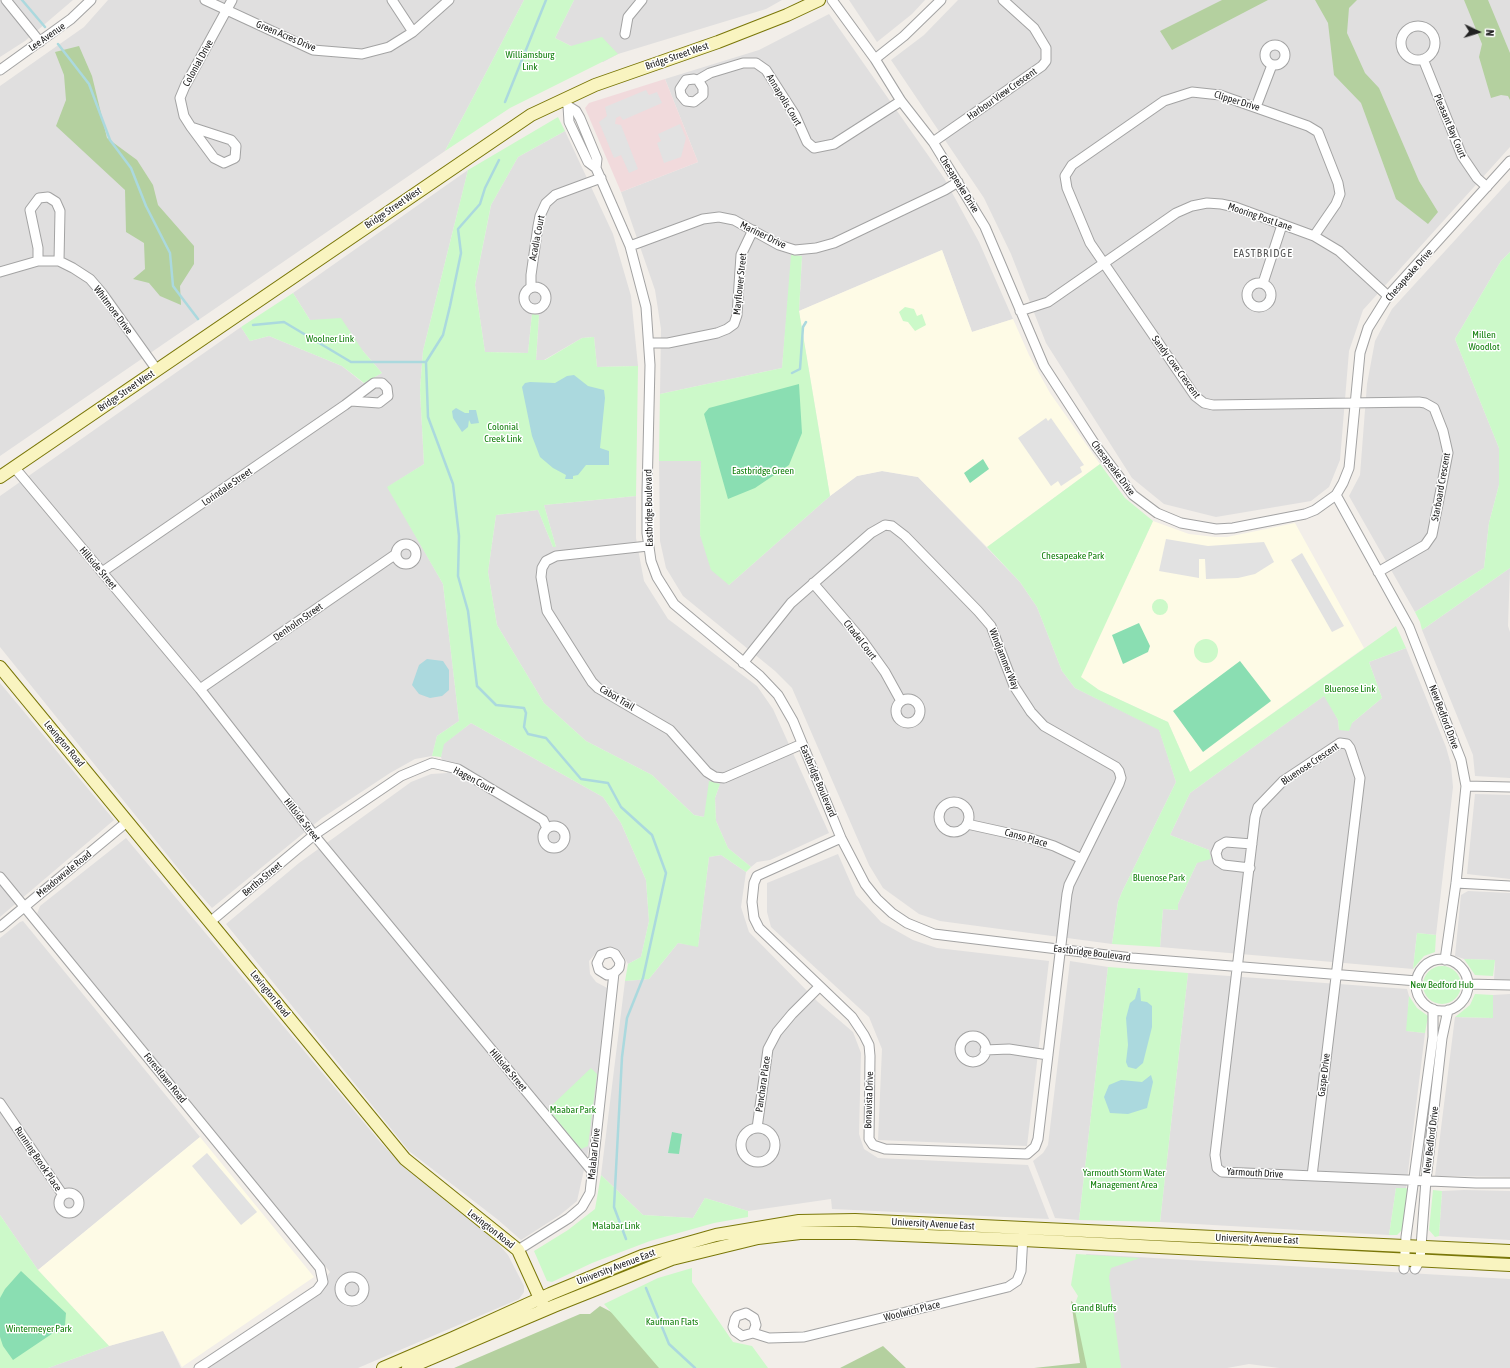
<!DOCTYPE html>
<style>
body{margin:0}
#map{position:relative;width:1510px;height:1368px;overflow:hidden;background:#f2eee9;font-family:"Asap Condensed",sans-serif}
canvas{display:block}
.north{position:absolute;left:1458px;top:12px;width:40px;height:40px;-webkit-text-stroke:3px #fff;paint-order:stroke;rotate:94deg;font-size:11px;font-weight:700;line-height:16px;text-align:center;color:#222}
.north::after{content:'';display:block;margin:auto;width:14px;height:18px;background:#222;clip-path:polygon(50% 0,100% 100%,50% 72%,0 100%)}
</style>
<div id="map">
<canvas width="1510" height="1368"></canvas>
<div class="north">N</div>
</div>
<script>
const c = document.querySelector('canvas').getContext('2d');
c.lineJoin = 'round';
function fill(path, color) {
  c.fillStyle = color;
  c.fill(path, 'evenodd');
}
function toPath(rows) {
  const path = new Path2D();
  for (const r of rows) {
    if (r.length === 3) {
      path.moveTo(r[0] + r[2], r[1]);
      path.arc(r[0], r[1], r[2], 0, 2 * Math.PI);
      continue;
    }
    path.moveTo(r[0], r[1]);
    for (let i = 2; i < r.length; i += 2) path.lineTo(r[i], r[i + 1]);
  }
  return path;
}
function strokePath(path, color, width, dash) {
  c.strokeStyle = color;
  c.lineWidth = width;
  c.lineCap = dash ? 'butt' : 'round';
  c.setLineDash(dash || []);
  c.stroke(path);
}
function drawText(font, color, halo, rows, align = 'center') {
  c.font = font + ' "Asap Condensed",sans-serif';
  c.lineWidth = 3;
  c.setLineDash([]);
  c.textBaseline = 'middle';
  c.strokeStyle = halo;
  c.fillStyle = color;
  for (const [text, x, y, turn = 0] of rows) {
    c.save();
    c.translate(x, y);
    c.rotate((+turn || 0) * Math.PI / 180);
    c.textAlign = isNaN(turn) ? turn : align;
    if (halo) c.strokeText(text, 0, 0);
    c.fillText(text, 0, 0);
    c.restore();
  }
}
const residential = toPath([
 [0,0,73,0,25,41,0,57],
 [108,0,524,0,445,151,0,456,0,86,84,27],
 [574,0,782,0,766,9,618,54,603,62,555,38],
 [849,0,925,0,912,14,877,42],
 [958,0,1510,0,1510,147,1363,310,1349,351,1340,460,1329,487,1311,501,1216,517,1164,504,1132,478,1046,343,1011,254,984,198,891,60,924,35],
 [829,14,944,178,979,242,1013,319,972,332,942,250,799,311,802,257,792,255,782,368,660,394,661,329,655,290,621,192,698,162,665,79,759,50],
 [565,131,613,234,631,296,638,366,597,367,594,337,582,338,544,360,536,360,539,315,532,314,528,353,485,352,475,285,491,205,518,157],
 [468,170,423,351,420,390,424,464,388,487,443,584,459,721,437,736,432,756,415,759,390,773,322,818,212,908,189,882,0,647,0,496,241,327,250,341,269,336,342,366,363,383,382,373,363,351,310,320,293,293],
 [1510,180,1510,252,1501,261,1455,339,1499,448,1499,485,1489,523,1484,568,1415,612,1349,496,1360,475,1367,384,1375,341,1392,309],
 [659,461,701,461,700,535,729,585,830,496,857,476,882,471,918,477,1020,582,1037,607,1062,671,1075,688,1159,729,1176,782,1122,892,1118,902,1112,944,940,921,919,914,883,888,869,865,792,688,775,671,683,596,666,568,660,541],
 [636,496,636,538,644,581,668,619,757,686,773,709,829,833,770,860,757,862,751,867,728,848,716,821,715,798,720,784,704,817,694,815,652,775,586,741,544,703,497,625,488,572,496,515,538,510,553,547,556,547,544,505],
 [1510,568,1508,626,1510,632,1510,778,1475,776,1473,755,1422,630],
 [1406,648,1446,747,1451,765,1453,787,1436,935,1417,933,1413,969,1160,947,1163,909,1178,910,1178,904,1197,863,1209,850,1170,835,1190,793,1325,695,1338,720,1339,730,1352,723,1382,698,1369,662],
 [0,683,114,820,0,917],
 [471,723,603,797,621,823,646,880,649,921,641,957,628,964,621,952,609,946,596,953,589,961,590,974,596,982,609,989,589,1147,577,1201,560,1215,521,1240,497,1219,409,1151,226,924,299,863,411,782,431,774,447,773,441,757,443,744],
 [1475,794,1510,795,1510,879,1467,874],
 [126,838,381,1143,405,1168,495,1240,508,1255,524,1286,524,1292,519,1299,358,1368,209,1368,311,1299,330,1272,37,914,40,906],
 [838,854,856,895,881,922,913,940,937,948,1049,961,1027,1146,878,1140,882,1049,869,1017,771,927,767,912,767,883],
 [721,855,746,872,741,907,749,932,818,1002,853,1032,861,1053,859,1134,864,1149,878,1158,1028,1165,1049,1219,832,1209,831,1199,748,1211,705,1198,693,1218,643,1215,601,1175,625,981,649,979,678,943,698,946,709,857],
 [1468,891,1510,893,1510,980,1494,981,1495,960,1464,959,1455,956,1461,895],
 [23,921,200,1137,38,1270,0,1215,0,938,20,922],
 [1070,961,1108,967,1079,1220,1055,1218,1033,1161,1043,1153,1048,1145],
 [1188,973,1407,989,1409,996,1407,1031,1425,1033,1406,1188,1396,1188,1389,1235,1160,1222],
 [1510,994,1510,1177,1435,1176,1455,1017,1493,1018,1493,995],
 [1464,1190,1510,1191,1510,1240,1439,1236,1442,1191],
 [1086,1254,1510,1279,1510,1368,1279,1368,1249,1364,1227,1368,1106,1368],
 [163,1330,181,1368,48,1368,109,1346]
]);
const commercial = toPath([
 [665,79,698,162,621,192,585,108,589,103]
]);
const education = toPath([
 [942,250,972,332,1013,319,1029,355,1050,393,1100,464,987,547,918,477,882,471,857,476,830,496,799,311],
 [1153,521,1189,534,1215,537,1227,537,1295,523,1364,648,1190,772,1168,722,1099,690,1080,677],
 [200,1137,314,1277,182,1367,163,1331,109,1346,38,1270]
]);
const forest = toPath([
 [1222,0,1268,0,1172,50,1160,31],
 [1315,0,1357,0,1349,8,1347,33,1365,73,1379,88,1419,181,1438,212,1428,224,1396,199,1361,103,1334,75,1328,23],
 [1464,0,1488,0,1510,53,1510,100,1508,96,1501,95,1491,98,1479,57,1482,44],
 [79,46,92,76,107,138,137,160,153,185,158,205,194,246,194,264,180,286,181,305,160,296,149,283,133,279,145,269,144,243,126,232,125,190,56,126,66,100,64,75,55,52],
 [1071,1301,1086,1312,1096,1368,1034,1368,1080,1363],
 [600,1306,717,1368,454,1368,580,1314,590,1314],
 [883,1346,906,1368,840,1368]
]);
const park = toPath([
 [524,0,574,0,555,38,571,46,602,37,618,54,510,108,445,151],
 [558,117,565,131,518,157,491,205,475,285,485,352,528,353,532,314,539,315,536,360,545,360,582,338,594,337,597,367,638,366,636,496,544,505,556,547,553,547,538,510,496,515,488,572,497,625,544,703,586,741,652,775,694,815,704,817,709,781,720,784,715,798,716,821,728,848,751,867,746,872,721,855,709,857,698,947,678,943,649,979,625,981,628,964,641,957,649,921,646,880,621,823,603,797,471,723,444,744,441,757,432,756,437,736,459,721,443,584,387,487,424,464,420,390,423,351,468,170],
 [1510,252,1510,568,1422,630,1420,622,1415,612,1484,568,1489,523,1499,485,1499,448,1455,339,1501,261],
 [791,255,802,256,799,311,830,496,729,585,711,570,700,535,701,461,659,461,660,394,782,368],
 [293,293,310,320,341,318,363,351,382,373,364,383,342,366,269,336,250,341,241,327],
 [905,307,914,309,917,316,922,314,926,325,915,331,908,322,903,321,899,312],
 [1100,464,1125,498,1153,521,1081,677,1099,690,1168,722,1190,772,1396,626,1406,648,1369,662,1382,698,1352,723,1349,731,1339,730,1338,720,1324,696,1190,793,1170,835,1209,850,1211,859,1197,863,1178,904,1178,910,1163,909,1160,947,1112,944,1118,902,1122,892,1176,782,1159,730,1075,688,1062,671,1037,607,1020,582,987,547],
 [1160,607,8],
 [1206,651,12],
 [1417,933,1436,935,1435,952,1424,956,1413,969],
 [1464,959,1495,960,1493,976,1475,975],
 [1442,985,19],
 [1108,967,1188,973,1160,1222,1079,1220],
 [1475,994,1493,995,1493,1018,1455,1017,1470,1005],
 [1409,996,1417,1008,1428,1016,1425,1033,1406,1031],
 [591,1068,597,1074,588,1146,581,1149,548,1109],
 [601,1175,643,1215,693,1218,705,1198,748,1211,748,1217,714,1223,650,1241,592,1263,552,1282,547,1281,534,1251,568,1230,595,1209],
 [1396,1188,1406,1188,1410,1191,1406,1226,1397,1235,1389,1235],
 [1433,1190,1442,1191,1439,1236,1435,1237,1429,1230],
 [0,1215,38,1270,109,1346,48,1368,0,1368],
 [1076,1254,1140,1258,1111,1268,1109,1277,1121,1368,1087,1368,1074,1306,1078,1296,1071,1285],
 [692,1268,692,1282,733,1342,752,1346,768,1368,659,1368,604,1304,658,1278]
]);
const pitch = toPath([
 [799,384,802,433,789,465,755,488,728,499,704,414,709,408],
 [983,459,989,469,970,483,964,473],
 [1139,623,1150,646,1148,652,1123,664,1112,635],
 [1240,661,1271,701,1203,752,1173,711],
 [672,1132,682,1134,679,1154,668,1153],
 [21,1271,66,1313,65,1325,13,1360,3,1346,0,1337,0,1298,5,1289]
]);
const parking = toPath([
 [646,90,649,95,657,92,662,103,623,120,620,116,616,118,615,124,621,125,638,169,629,173,621,155,614,158,599,122,607,116,605,107],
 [680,124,686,138,681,157,664,163,657,143,661,141,658,134],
 [1046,418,1048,421,1051,418,1084,465,1080,467,1082,472,1061,486,1058,481,1051,486,1018,438],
 [1166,539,1208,546,1264,542,1274,562,1255,574,1238,578,1206,579,1205,559,1199,559,1199,578,1159,571],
 [1302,553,1344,626,1332,632,1291,560],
 [207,1153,257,1212,241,1225,192,1166]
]);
const water = toPath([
 [574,375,588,386,604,390,605,398,600,448,609,451,609,465,586,465,578,475,573,476,573,479,565,479,566,475,553,468,540,457,532,436,522,387,525,383,530,382,555,383,567,376],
 [456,408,465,413,469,413,469,410,476,410,479,423,471,424,469,420,468,427,462,432,453,418,452,411],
 [427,659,443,661,449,670,449,690,442,696,430,698,419,694,412,685,419,665],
 [1138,988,1140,988,1141,1001,1147,1002,1152,1006,1152,1027,1143,1063,1136,1069,1128,1067,1126,1062,1128,1045,1126,1018,1130,1003,1135,999],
 [1151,1075,1153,1082,1147,1108,1128,1114,1110,1113,1104,1097,1109,1085,1121,1080,1142,1082]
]);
const stream = toPath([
 [22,0,45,27],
 [58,44,89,84,110,140,131,168,146,206,170,253,173,286,198,319],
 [505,102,546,0],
 [499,160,485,188,480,204,458,229,461,253,450,306,443,335,426,362,428,417,453,484,459,536,458,576,468,611,477,686,496,705,524,708,526,713,524,727,528,734,546,738,581,779,608,783,621,807,652,835,666,873,643,978,627,1018,622,1057,614,1207,626,1239],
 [253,325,284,322,351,362,426,362],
 [792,373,800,369,803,327,806,322],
 [646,1288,669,1344,695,1368]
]);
const street = toPath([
 [6,0,40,42],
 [205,0,313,50,362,54,389,47,413,32,449,0],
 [392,0,413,32],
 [832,0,875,59,901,101,933,142,985,227,1044,366,1096,446,1133,495,1157,513,1181,523,1216,529,1233,528,1305,514,1315,510,1336,495,1343,483,1349,468,1360,353,1368,328,1388,296,1510,161],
 [1418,43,17],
 [625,34,628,17,642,0],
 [1275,55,10],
 [875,59,904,36,941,0],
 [1423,59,1462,156,1477,178,1487,187],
 [0,70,71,19,91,0],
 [698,80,703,88,703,95,694,102,686,101,681,95,680,89,686,80,694,79,698,80,710,73,743,63,756,63,766,70,795,115,807,142,814,148,834,144,901,101],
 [564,99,568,106,569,122,588,162,596,168,630,246,646,307,650,365,647,493,647,533,651,561,657,577,674,604,760,676,778,695,793,721,841,838,865,884,877,899,892,913,907,923,934,934,1132,958,1417,981],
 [568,106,576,111,580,118,597,159,596,168],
 [1256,107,1272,65],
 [191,127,231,140,236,146,235,158,224,163,214,158,191,127,184,116,180,98,185,86,232,0],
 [933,142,1042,66,1046,61,1046,48,1034,28,1003,0],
 [1314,236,1336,204,1340,194,1338,183,1318,132,1308,126,1220,95,1192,92,1164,101,1072,165,1065,176,1067,188,1090,243,1195,396,1204,403,1213,405,1419,402,1425,403,1434,408,1443,431,1448,453,1432,535,1425,545,1378,572],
 [630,246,703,219,719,217,734,220,779,245,795,250,816,248,834,243,945,190,958,182],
 [38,261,38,248,30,210,39,198,48,197,56,202,60,211,59,261],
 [0,272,38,261,59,261,73,268,90,279,102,293,157,370],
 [1263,283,1282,225],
 [1259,295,12],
 [535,298,11],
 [531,287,531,275,538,226,540,216,546,203,555,195,601,178],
 [1020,311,1048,302,1176,213,1192,206,1207,203,1221,204,1235,207,1314,236,1339,251,1388,296],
 [649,343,668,343,717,333,727,329,734,324,737,315,741,255,753,230],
 [14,467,200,689,314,835,592,1171],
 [1336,495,1409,627,1461,760,1466,786,1456,883,1445,960],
 [406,554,10],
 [648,546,556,556,546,561,542,568,541,577,547,611,592,682,598,688,670,730,707,772,715,777,724,778,802,744],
 [102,572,345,405,374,383,382,383,387,388,388,396,379,403,351,401],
 [813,583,862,640,885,672,901,701],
 [743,663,791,603,871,533,885,525,892,526,905,536,978,611,991,626,1014,686,1031,712,1044,726,1116,767,1119,771,1121,778,1119,784,1069,885,1067,894,1038,1139,1035,1147,1027,1154,885,1149,873,1145,869,1139,870,1056,869,1045,864,1035,852,1017,759,928,754,918,752,902,754,883,757,876,841,838],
 [200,689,396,554],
 [908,711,12],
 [1466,786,1510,787],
 [954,817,15],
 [967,824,1026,837,1054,846,1082,859],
 [554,837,11],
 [1250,868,1224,865,1218,861,1216,853,1219,846,1226,842,1252,844],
 [0,877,320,1268,323,1282,317,1290,199,1368],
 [1456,883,1510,886],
 [210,922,314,835,401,776,432,763,458,769,543,820,547,828],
 [0,927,128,821],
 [1442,985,26],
 [1467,984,1510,985],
 [973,1049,13],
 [985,1050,1009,1049,1048,1055],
 [0,1103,63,1195],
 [757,1128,768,1049,777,1032,792,1014,819,987],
 [758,1145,17],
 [1312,1176,1360,778,1350,748,1347,744,1340,743,1283,781,1258,807,1255,817,1215,1155,1217,1168,1222,1172,1476,1183,1510,1183],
 [69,1203,10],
 [518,1250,569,1218,582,1207,590,1193,614,973,619,968,620,962,615,954,610,952,601,955,597,963,599,970,607,975,614,973],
 [1404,1269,1406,1237,1433,1037,1433,1009],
 [1415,1269,1420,1260,1426,1180,1442,1038,1448,1010],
 [352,1289,12],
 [753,1333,756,1325,754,1318,746,1313,737,1316,735,1319,733,1327,735,1331,742,1336,753,1333,769,1338,804,1337,1008,1287,1017,1281,1021,1271,1023,1235]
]);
const secondary = toPath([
 [0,477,531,115,595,85,718,42,787,15,819,0],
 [0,667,405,1159,518,1250,543,1305],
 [383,1368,453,1338,550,1294,642,1256,716,1235,799,1221,855,1220,1510,1251],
 [408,1368,554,1306,672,1259,758,1238,800,1233,855,1233,1023,1240,1510,1265]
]);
const streetNames = [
 ["Green Acres Drive",286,36,23],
 ["Lee Avenue",47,37,-35],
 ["Bridge Street West",677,56,-19],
 ["Colonial Drive",198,63,-61],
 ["Harbour View Crescent",1002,94,-35],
 ["Annapolis Court",784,100,59],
 ["Clipper Drive",1237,101,17],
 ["Pleasant Bay Court",1450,126,67],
 ["Chesapeake Drive",959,184,58],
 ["Bridge Street West",393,208,-34],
 ["Mooring Post Lane",1260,217,19],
 ["Mariner Drive",763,235,26],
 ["Acadia Court",537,238,-79],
 ["Chesapeake Drive",1409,275,-49],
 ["Mayflower Street",740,284,-84],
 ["Whitmore Drive",113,310,53],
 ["Sandy Cove Crescent",1176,367,54],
 ["Bridge Street West",126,391,-34],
 ["Chesapeake Drive",1113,468,53],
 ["Lorindale Street",227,487,-35],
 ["Starboard Crescent",1441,487,-80],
 ["Eastbridge Boulevard",649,508,-91],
 ["Hillside Street",98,568,50],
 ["Denholm Street",298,622,-35],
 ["Citadel Court",860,640,52],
 ["Windjammer Way",1004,659,68],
 ["Cabot Trail",617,698,31],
 ["New Bedford Drive",1444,717,69],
 ["Lexington Road",64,744,50],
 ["Bluenose Crescent",1310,764,-34],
 ["Hagen Court",474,780,28],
 ["Eastbridge Boulevard",818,781,67],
 ["Hillside Street",302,820,52],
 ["Canso Place",1026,838,16],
 ["Meadowvale Road",64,874,-39],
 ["Bertha Street",262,879,-40],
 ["Eastbridge Boulevard",1092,953,7],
 ["Lexington Road",270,994,51],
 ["Hillside Street",508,1070,50],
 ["Gaspe Drive",1324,1075,-83],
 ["Forestlawn Road",165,1078,51],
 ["Panchara Place",763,1084,-82],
 ["Bonavista Drive",869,1100,-88],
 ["New Bedford Drive",1431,1140,-83],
 ["Malabar Drive",594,1154,-84],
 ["Running Brook Place",38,1159,56],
 ["Yarmouth Drive",1255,1173,3],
 ["University Avenue East",933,1224,3],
 ["Lexington Road",491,1229,38],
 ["University Avenue East",1257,1239,2],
 ["University Avenue East",616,1267,-21],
 ["Woolwich Place",912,1311,-14]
];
const parkNames = [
 ["Williamsburg",530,55],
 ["Link",530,67],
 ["Millen",1484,335],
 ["Woodlot",1484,347],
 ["Woolner Link",330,339],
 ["Colonial",503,427],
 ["Creek Link",503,439],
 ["Eastbridge Green",763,471],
 ["Chesapeake Park",1073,556],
 ["Bluenose Link",1350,689],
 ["Bluenose Park",1159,878],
 ["New Bedford Hub",1442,985],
 ["Maabar Park",573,1110],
 ["Yarmouth Storm Water",1124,1173],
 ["Management Area",1124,1185],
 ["Malabar Link",616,1226],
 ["Grand Bluffs",1094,1308],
 ["Kaufman Flats",672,1322],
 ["Wintermeyer Park",39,1329]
];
const neighbourhoodNames = [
 ["EASTBRIDGE",1263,254]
];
fill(residential, '#e0dfdf');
fill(commercial, '#f1dadc');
fill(education, '#fefbe6');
fill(forest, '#b4d09f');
fill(park, '#ccf9c9');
fill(pitch, '#8adeb2');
fill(parking, '#e2e2e2');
fill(water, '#abd9de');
strokePath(stream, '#abd9de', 2.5);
strokePath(street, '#a3a3a3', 11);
strokePath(secondary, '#7a7708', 14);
strokePath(street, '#fff', 9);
strokePath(secondary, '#f9f4c0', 12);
drawText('10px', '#222', '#fff', streetNames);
drawText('10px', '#15810f', '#fff', parkNames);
c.letterSpacing = '1px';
drawText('11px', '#555', '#fff', neighbourhoodNames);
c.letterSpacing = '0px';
</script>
